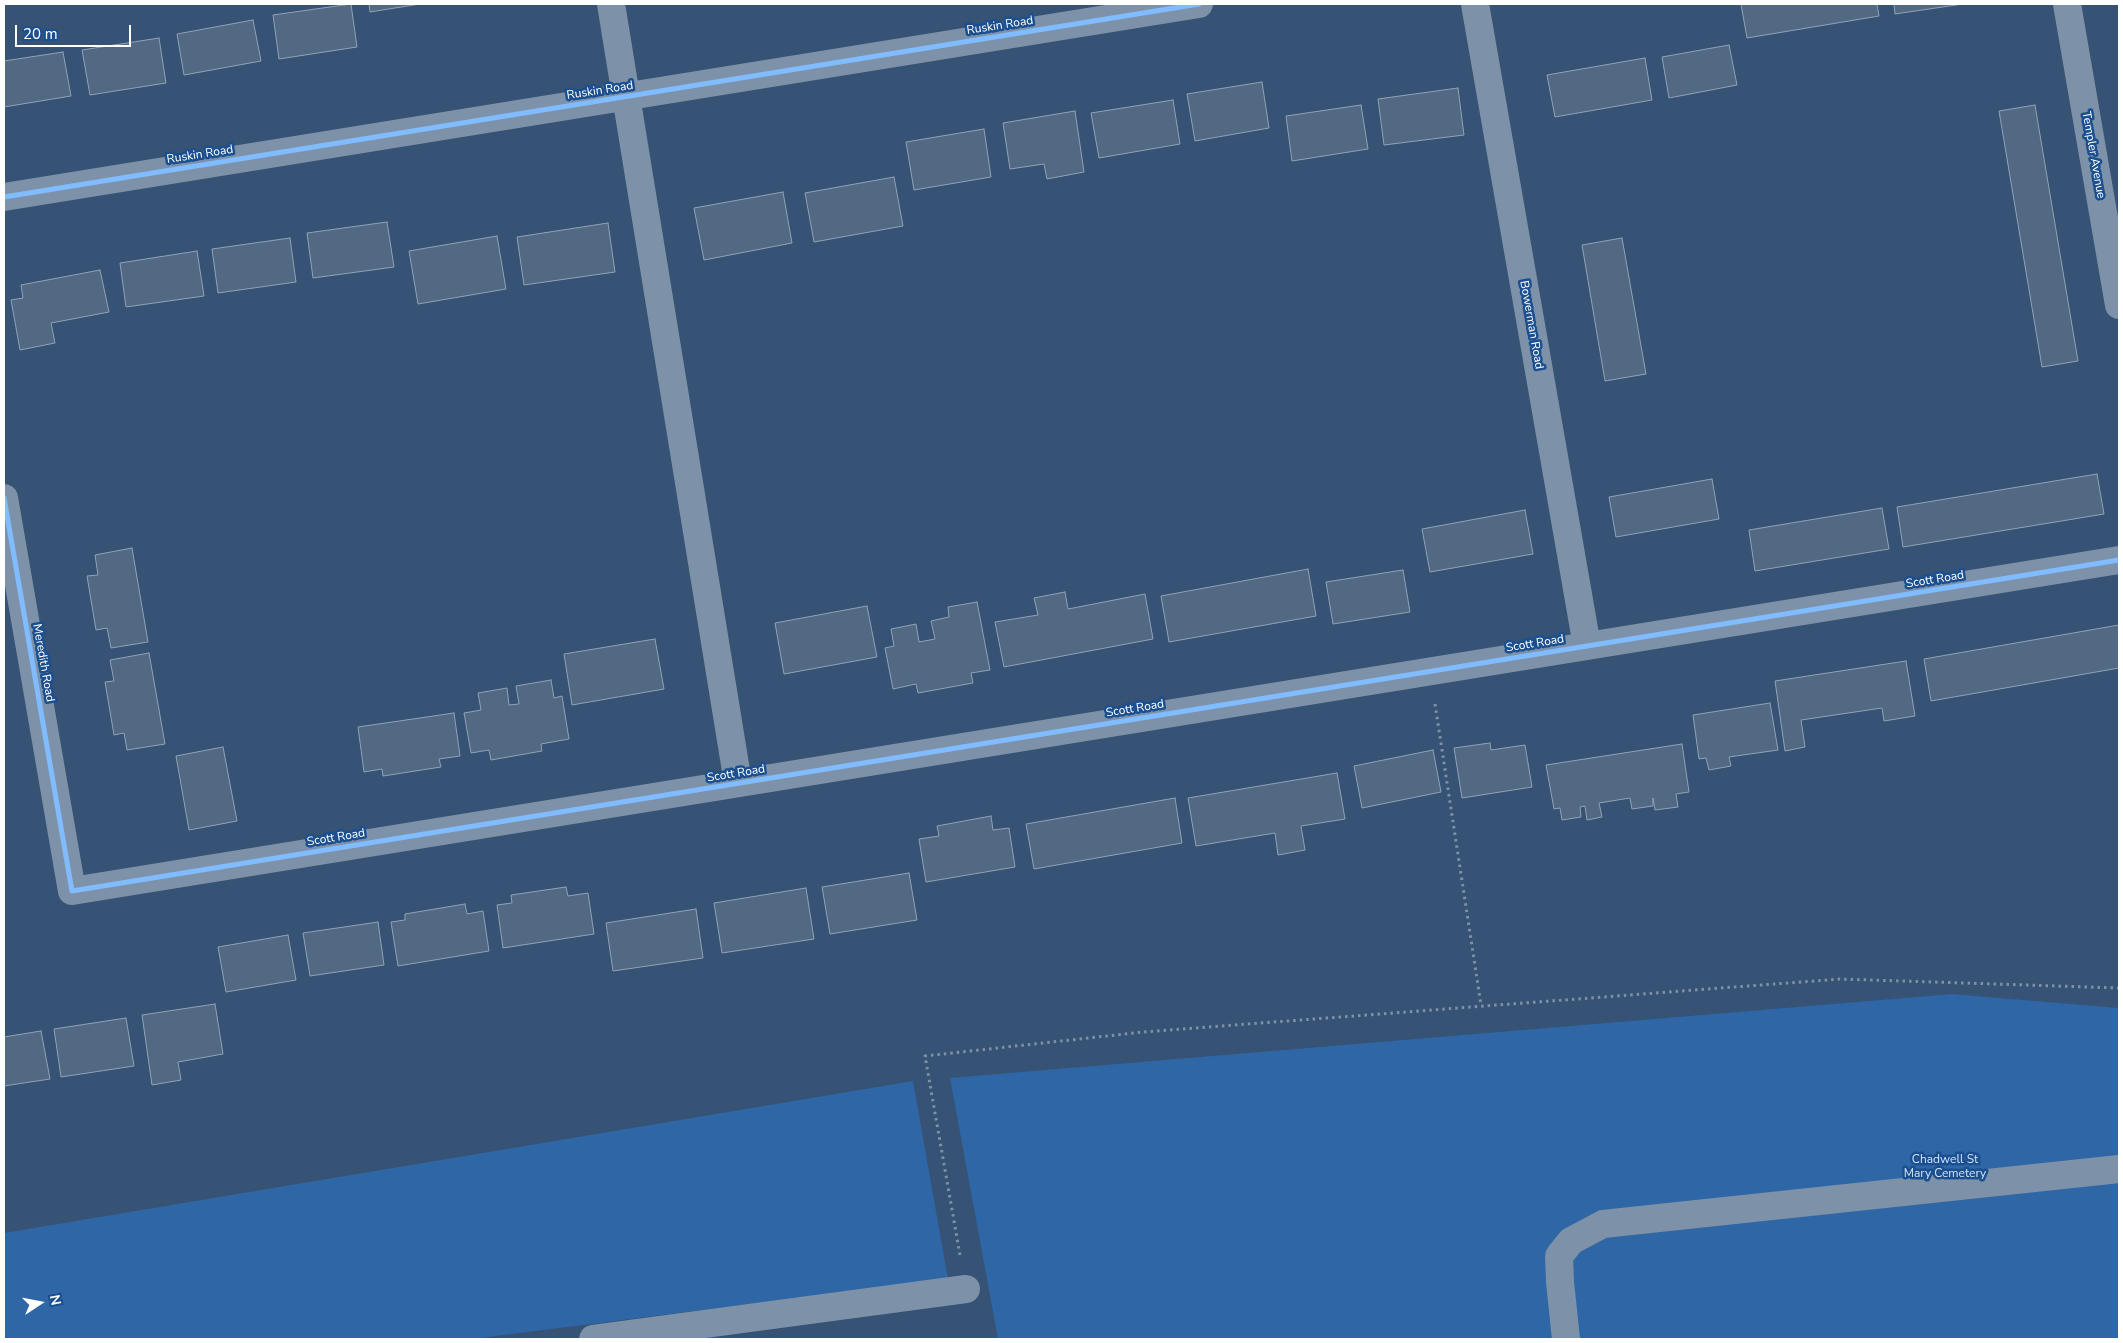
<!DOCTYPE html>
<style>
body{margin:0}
#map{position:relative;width:2123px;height:1343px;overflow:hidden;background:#365274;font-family:"Nunito Sans",sans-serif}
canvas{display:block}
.frame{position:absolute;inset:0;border:5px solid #fff;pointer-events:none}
.north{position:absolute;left:15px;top:1278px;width:50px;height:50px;-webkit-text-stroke:4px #1b4f8f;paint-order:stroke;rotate:79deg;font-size:14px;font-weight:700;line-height:20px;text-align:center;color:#fff}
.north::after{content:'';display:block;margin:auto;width:18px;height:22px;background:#fff;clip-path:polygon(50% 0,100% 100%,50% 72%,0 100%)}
.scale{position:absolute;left:15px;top:25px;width:116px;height:22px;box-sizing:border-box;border:2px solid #fff;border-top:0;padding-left:6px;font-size:15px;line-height:18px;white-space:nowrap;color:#fff;-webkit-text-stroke:4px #1b4f8f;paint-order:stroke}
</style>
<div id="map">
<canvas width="2123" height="1343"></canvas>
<div class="frame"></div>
<div class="north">N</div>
<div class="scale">20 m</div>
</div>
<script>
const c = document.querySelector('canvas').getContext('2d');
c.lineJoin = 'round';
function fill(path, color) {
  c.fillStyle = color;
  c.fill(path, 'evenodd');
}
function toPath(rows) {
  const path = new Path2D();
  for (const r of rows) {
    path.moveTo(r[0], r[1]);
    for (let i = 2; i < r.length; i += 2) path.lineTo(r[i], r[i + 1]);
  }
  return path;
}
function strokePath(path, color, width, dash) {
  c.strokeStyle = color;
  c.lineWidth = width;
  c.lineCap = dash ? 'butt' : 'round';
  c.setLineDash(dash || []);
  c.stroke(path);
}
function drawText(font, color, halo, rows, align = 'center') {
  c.font = font + ' "Nunito Sans",sans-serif';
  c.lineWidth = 5;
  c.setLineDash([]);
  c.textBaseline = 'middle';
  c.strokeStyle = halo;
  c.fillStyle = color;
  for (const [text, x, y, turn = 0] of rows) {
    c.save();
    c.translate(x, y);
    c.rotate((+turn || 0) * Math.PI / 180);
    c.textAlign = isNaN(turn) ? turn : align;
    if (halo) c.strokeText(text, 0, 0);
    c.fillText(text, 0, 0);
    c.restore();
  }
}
const green = toPath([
 [1952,994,2119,1008,2119,1339,998,1339,950,1078],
 [913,1081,948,1279,472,1339,4,1339,4,1233]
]);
const building = toPath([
 [351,4,357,47,279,59,273,15,351,4],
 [369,4,420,4,370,12,369,4],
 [1741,4,1877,4,1879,16,1747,38,1741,4],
 [1894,4,1963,4,1895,14,1894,4],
 [253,20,261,61,184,75,177,34,253,20],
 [159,38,166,83,90,95,82,50,159,38],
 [1729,45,1737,85,1669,98,1662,57,1729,45],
 [63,52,71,96,4,107,4,61,63,52],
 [1645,58,1652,100,1555,117,1547,75,1645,58],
 [1262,82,1269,128,1195,141,1187,94,1262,82],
 [1458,88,1464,135,1384,145,1378,99,1458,88],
 [1173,100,1180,144,1099,158,1091,113,1173,100],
 [1361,105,1368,149,1292,161,1286,116,1361,105],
 [2035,105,2078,361,2042,367,1999,111,2035,105],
 [1075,111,1084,172,1047,179,1044,164,1010,169,1003,123,1075,111],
 [984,129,991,177,914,190,906,142,984,129],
 [894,177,903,226,814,242,805,193,894,177],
 [783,192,792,243,704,260,694,208,783,192],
 [387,222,394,267,313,278,307,233,387,222],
 [608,223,615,272,524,285,517,237,608,223],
 [497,236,506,289,418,304,409,251,497,236],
 [290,238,296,282,218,293,212,249,290,238],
 [1622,238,1646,374,1605,381,1582,245,1622,238],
 [197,251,204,296,126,307,120,263,197,251],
 [100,270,109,312,51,323,55,343,20,350,11,300,23,298,21,285,100,270],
 [2097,474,2104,514,1903,547,1897,507,2097,474],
 [1712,479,1719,519,1616,537,1609,497,1712,479],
 [1882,508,1889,549,1755,571,1749,530,1882,508],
 [1525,510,1533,554,1430,572,1422,529,1525,510],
 [132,548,148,642,111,648,107,628,96,630,87,576,98,575,95,555,132,548],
 [1308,569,1316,616,1169,642,1161,596,1308,569],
 [1403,570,1410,612,1333,624,1326,582,1403,570],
 [1065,592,1068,609,1145,594,1153,639,1004,667,995,622,1038,615,1034,598,1065,592],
 [977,602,990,670,971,673,973,683,918,693,916,684,893,689,885,648,894,646,891,629,916,624,919,642,935,639,931,621,949,617,948,607,977,602],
 [867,606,877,657,784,674,775,623,867,606],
 [2119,625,2119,668,1931,701,1924,659,2119,625],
 [655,639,664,689,572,705,564,654,655,639],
 [149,653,165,744,127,750,124,733,114,735,105,682,114,681,110,660,149,653],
 [1906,661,1915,716,1884,721,1882,708,1801,720,1805,747,1785,751,1775,681,1906,661],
 [551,680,554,698,562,696,569,739,541,744,542,751,491,760,489,750,471,753,464,713,481,710,478,693,507,688,509,705,519,704,516,686,551,680],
 [1770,703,1778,750,1729,757,1731,766,1709,770,1706,758,1699,759,1693,715,1770,703],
 [454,713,460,756,439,759,441,767,383,776,382,769,364,772,358,727,454,713],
 [1490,743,1491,750,1525,745,1532,787,1462,798,1454,748,1490,743],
 [1682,744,1689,792,1676,794,1678,807,1655,810,1653,798,1653,806,1632,809,1630,798,1599,803,1602,817,1587,820,1585,806,1580,807,1581,817,1562,820,1560,808,1554,809,1546,765,1682,744],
 [223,747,237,821,189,830,176,756,223,747],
 [1433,750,1441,792,1362,808,1354,766,1433,750],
 [1337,773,1345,819,1301,826,1305,850,1278,855,1275,833,1196,846,1188,798,1337,773],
 [1175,798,1182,843,1034,869,1026,824,1175,798],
 [991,816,993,830,1009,828,1015,867,926,882,919,839,939,836,937,826,991,816],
 [909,873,917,920,830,934,822,887,909,873],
 [566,887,568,896,588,893,594,934,503,948,497,905,512,903,511,895,566,887],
 [806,888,814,939,722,953,714,903,806,888],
 [465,904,467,914,483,911,489,951,398,966,391,922,405,920,405,914,465,904],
 [696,909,703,958,613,971,606,923,696,909],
 [378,922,384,965,310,976,303,933,378,922],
 [288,935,296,980,226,992,218,947,288,935],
 [215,1004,223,1054,178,1062,181,1080,152,1085,142,1015,215,1004],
 [126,1018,134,1066,61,1077,54,1029,126,1018],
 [41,1031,50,1079,4,1086,4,1037,41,1031]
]);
const path = toPath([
 [1435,704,1481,1005],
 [960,1255,925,1056,1143,1032,1840,979,2119,988]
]);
const minor = toPath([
 [611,4,738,783],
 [1475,4,1587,646],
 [2067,4,2119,305],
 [4,197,1199,4],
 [4,498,72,891,2119,560],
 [593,1339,966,1289],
 [1566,1339,1560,1282,1559,1256,1571,1241,1603,1224,2119,1169]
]);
const cycleway = toPath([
 [4,197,1199,4],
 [4,498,72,891,2119,560]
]);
const streetNames = [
 ["Ruskin Road",1000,26,-9],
 ["Ruskin Road",600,91,-9],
 ["Ruskin Road",200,155,-9],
 ["Templer Avenue",2093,155,80],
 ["Bowerman Road",1531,325,80],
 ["Scott Road",1935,580,-9],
 ["Scott Road",1535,644,-9],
 ["Meredith Road",43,663,80],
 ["Scott Road",1135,709,-9],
 ["Scott Road",736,774,-9],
 ["Scott Road",336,838,-9]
];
const parkNames = [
 ["Chadwell St",1945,1160],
 ["Mary Cemetery",1945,1174]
];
fill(green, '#2f66a5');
fill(building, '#526984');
strokePath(building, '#92a2b6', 1);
strokePath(path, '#7d92a8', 3, [2.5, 4]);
strokePath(minor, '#7d92a8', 28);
strokePath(cycleway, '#80bcff', 5);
drawText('12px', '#fff', '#1b4f8f', streetNames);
drawText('12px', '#cfe3fa', '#1b4f8f', parkNames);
</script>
